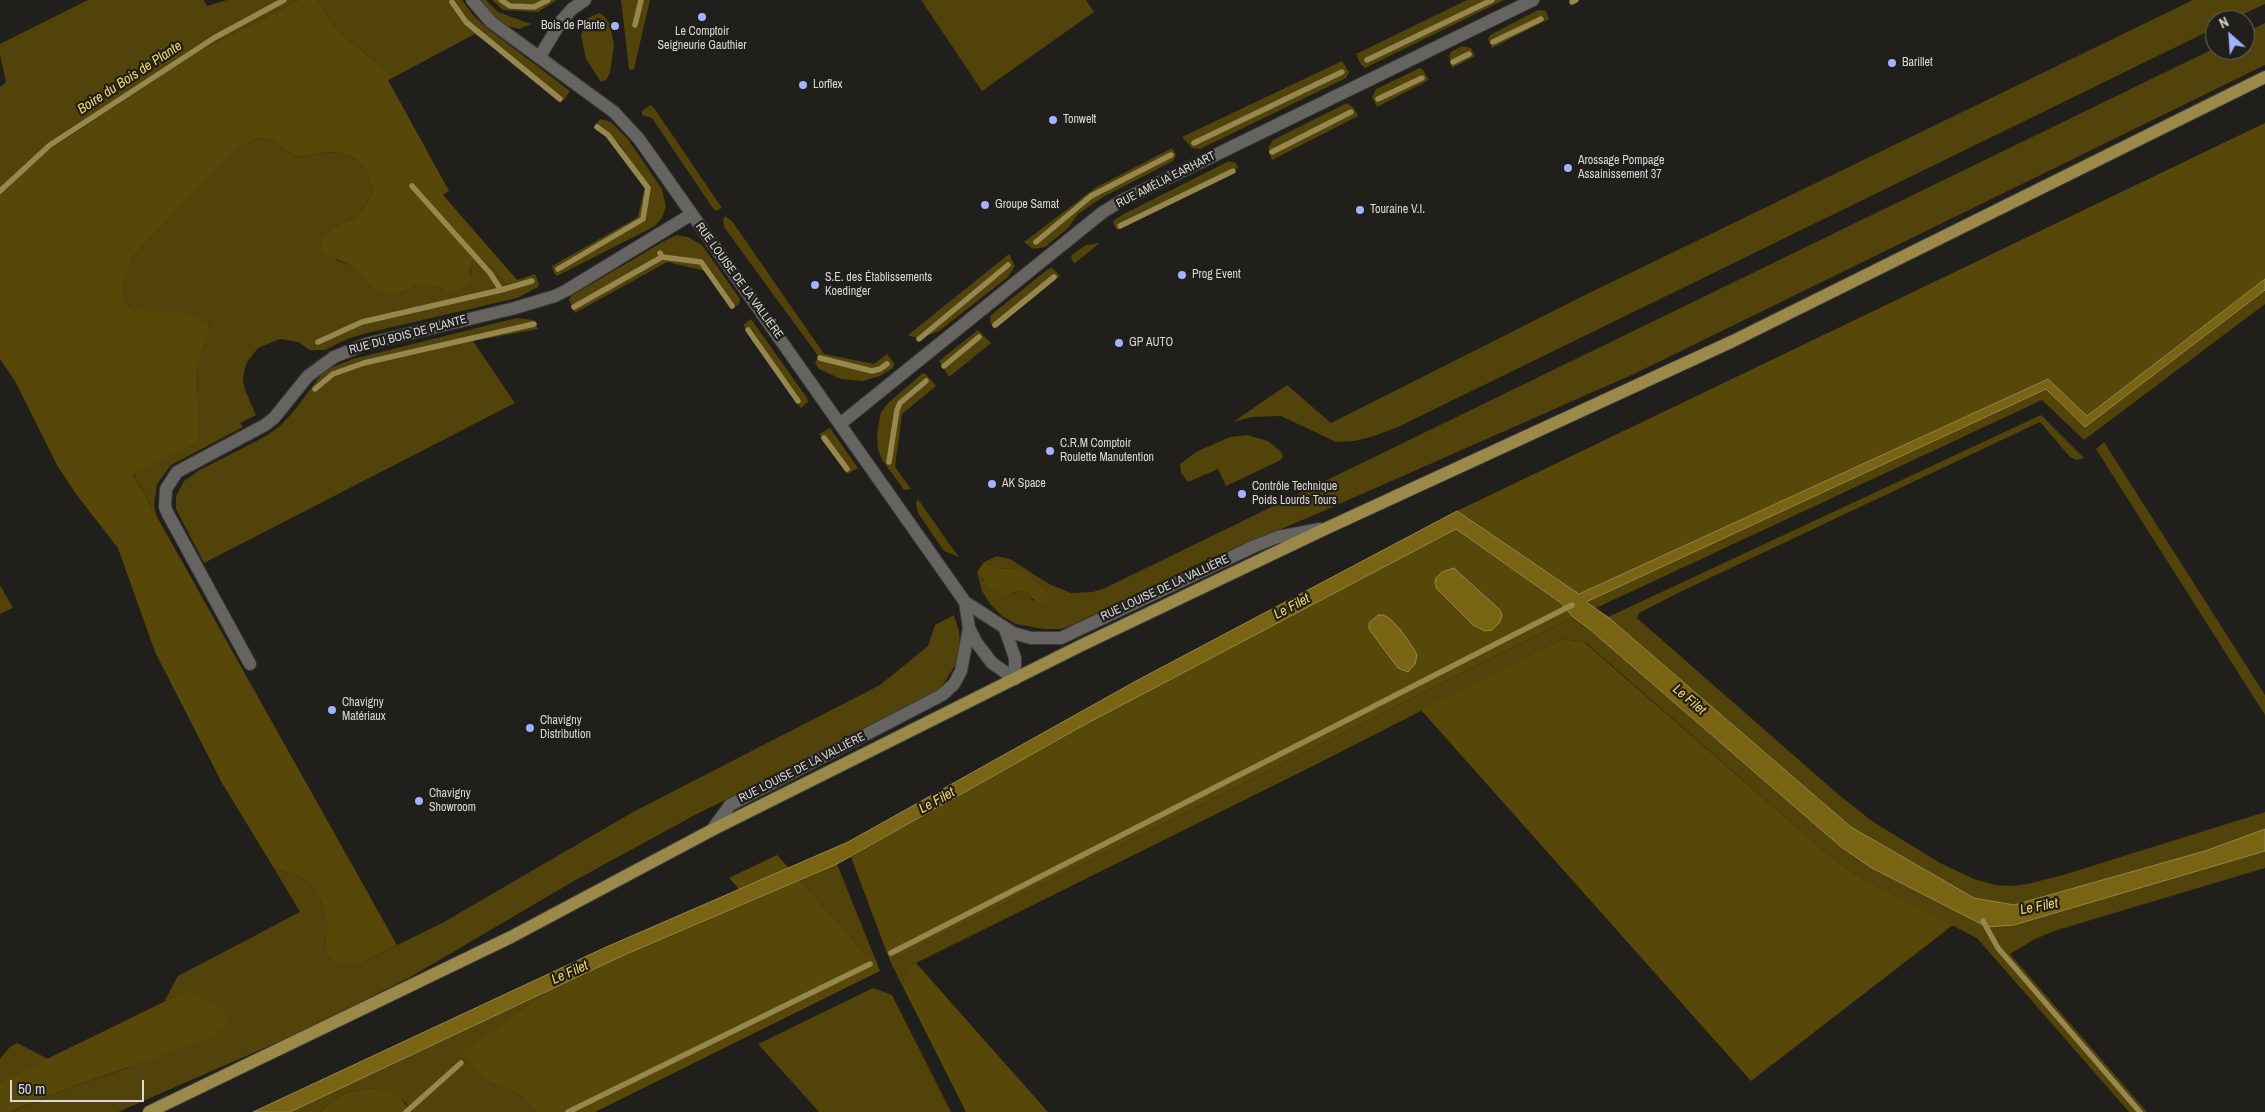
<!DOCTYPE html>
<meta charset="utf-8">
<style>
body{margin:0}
#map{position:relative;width:2265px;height:1112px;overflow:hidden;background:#201f1b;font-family:"Archivo Narrow",sans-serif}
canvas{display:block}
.north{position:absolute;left:2205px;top:10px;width:50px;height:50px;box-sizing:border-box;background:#201f1b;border:1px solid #6a6966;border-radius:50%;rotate:334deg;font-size:14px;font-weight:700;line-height:20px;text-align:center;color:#d9d8d6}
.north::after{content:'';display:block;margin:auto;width:18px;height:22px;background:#a2b2fd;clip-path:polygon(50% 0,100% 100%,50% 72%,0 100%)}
.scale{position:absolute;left:10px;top:1080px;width:134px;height:22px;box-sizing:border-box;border:2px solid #d9d8d6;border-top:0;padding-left:6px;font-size:15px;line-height:18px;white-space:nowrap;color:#d9d8d6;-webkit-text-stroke:4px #201f1b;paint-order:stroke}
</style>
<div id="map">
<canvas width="2265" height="1112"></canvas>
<div class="north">N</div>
<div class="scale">50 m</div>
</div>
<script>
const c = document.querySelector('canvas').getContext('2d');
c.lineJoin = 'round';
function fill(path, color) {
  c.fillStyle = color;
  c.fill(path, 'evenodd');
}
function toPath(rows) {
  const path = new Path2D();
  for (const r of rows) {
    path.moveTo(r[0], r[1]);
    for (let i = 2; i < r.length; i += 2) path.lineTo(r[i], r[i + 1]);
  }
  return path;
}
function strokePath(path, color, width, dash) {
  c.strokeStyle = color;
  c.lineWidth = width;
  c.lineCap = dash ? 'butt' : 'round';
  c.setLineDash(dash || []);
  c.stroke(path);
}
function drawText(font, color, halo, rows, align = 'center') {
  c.font = font + ' "Archivo Narrow",sans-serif';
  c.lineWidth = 4.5;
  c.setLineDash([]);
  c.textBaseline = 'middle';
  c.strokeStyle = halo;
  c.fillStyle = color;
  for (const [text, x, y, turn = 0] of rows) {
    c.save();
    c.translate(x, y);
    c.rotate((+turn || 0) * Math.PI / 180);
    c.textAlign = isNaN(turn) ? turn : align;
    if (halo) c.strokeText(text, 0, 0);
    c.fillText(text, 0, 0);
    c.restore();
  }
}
const green = toPath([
 [88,0,204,0,207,6,227,0,299,0,195,53,49,150,0,192,0,87,6,82,0,55,0,44],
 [318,0,462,0,473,15,488,29,570,91,564,100,475,34,394,77,336,30],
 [477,0,486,0,498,12,531,24,519,29,501,24],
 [492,0,557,0,538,12,503,10],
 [621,0,650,0,634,69,631,70,629,69],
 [921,0,1086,0,1094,12,982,91],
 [1467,0,1504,0,1365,68,1360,63,1356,54],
 [2193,0,2265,0,2265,4,2231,20,2215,20,2215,28,1398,427,1374,436,1355,441,1336,442,1281,416,1252,417,1233,422,1287,385,1331,423,1585,295],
 [1538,10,1546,11,1549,19,1492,48,1488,39,1490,35],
 [599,13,604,16,610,24,614,45,610,73,606,80,601,82,586,59,581,36,586,19],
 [2265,23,2265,65,1636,373,1319,513,1202,562,1075,624,1061,629,1044,629,1016,624,1002,616,990,604,982,591,977,572,983,581,1012,594,1024,590,1027,592,1033,601,1050,594,1014,568,1000,569,984,562,997,556,1010,559,1049,584,1071,593,1093,592,1105,588,2215,48,2215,50,2245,50,2245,33],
 [1462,46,1471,48,1475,56,1452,68,1449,56,1451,52],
 [1342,61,1349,72,1346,78,1200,149,1192,148,1182,137],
 [1420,68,1423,70,1429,80,1377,107,1372,97,1376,89],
 [1347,103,1354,108,1358,116,1272,160,1268,148,1273,140],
 [650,105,654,108,722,208,716,211,712,207,652,118,642,115,642,111],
 [600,119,611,122,627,138,662,189,666,207,662,218,655,226,557,276,554,273,552,266,638,217,645,185,621,146,606,130,596,124],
 [258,138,273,140,291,154,299,157,326,152,342,153,358,160,367,171,373,190,366,205,354,218,335,227,336,260,351,265,375,290,400,293,416,285,422,285,438,287,446,292,471,274,470,267,473,261,481,260,493,267,505,284,535,274,539,284,538,287,517,298,367,333,347,339,325,350,310,350,298,342,280,339,258,348,247,362,244,372,243,381,245,390,256,415,240,423,243,427,171,465,157,484,154,505,157,517,133,473,199,442,197,367,202,350,210,333,208,322,133,310,125,302,123,283,133,257,154,233,237,149],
 [1172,148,1176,155,1173,161,1103,197,1078,214,1068,228,1045,247,1033,249,1024,242,1095,188],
 [1229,161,1236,163,1238,168,1117,230,1114,225,1113,221,1120,216],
 [725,216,732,221,824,354,874,364,887,354,894,363,893,368,880,376,863,381,841,379,819,369,815,363,818,357,816,353,724,227,723,220],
 [677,235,688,237,702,245,740,299,739,304,732,309,706,271,667,262,575,313,569,300,571,296,666,240],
 [1100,243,1075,263,1073,262,1071,257,1073,254,1086,245],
 [1009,254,1015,266,1008,277,939,331,919,339,908,335],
 [1052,268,1060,276,995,329,992,326,990,321,991,315,1048,269],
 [2265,290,2265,304,2084,440,2042,400,1594,609,1586,602,2046,389,2085,427],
 [517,318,533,320,538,329,473,341,515,403,204,563,176,509,176,496,184,481,198,471,266,436,280,426,294,411,321,375,328,369,353,359],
 [751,319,807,398,808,402,801,408,743,325],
 [978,330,991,343,949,377,939,361],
 [923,373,926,374,936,386,902,414,895,467,911,489,904,490,883,461,878,450,877,436,879,421,881,412,888,403],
 [2041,415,2084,458,2076,460,2070,457,2040,422,1680,592,1639,613,1637,618,1839,795,1872,821,1940,863,1974,879,1995,885,2011,886,2027,884,2063,875,2265,812,2265,829,2205,851,2014,905,1974,898,1851,827,1608,617],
 [830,428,858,468,847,474,819,434],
 [1247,435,1268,441,1281,452,1283,456,1281,460,1226,486,1218,469,1188,482,1181,473,1180,464,1196,452,1230,437],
 [2104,442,2265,695,2265,715,2096,449],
 [918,499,950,545,959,557,944,551,918,513,916,503],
 [0,585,13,608,0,614],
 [954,615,959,631,960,646,958,661,942,686,929,697,905,711,695,815,574,881,407,979,292,1036,118,1112,11,1112,66,1089,130,1067,186,991,164,1002,178,976,300,912,275,870,295,874,310,883,321,900,327,922,325,946,328,956,334,962,363,962,444,922,633,812,880,685,928,646,935,625],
 [1573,617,1587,627,1840,846,1870,867,1987,927,2014,925,2265,851,2265,868,2054,931,2033,940,2010,954,2147,1112,2129,1112,1977,938,1864,880,1831,857,1585,642,1562,639,1315,765,908,967,902,985,890,961],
 [837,864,874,956,869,958,800,880],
 [873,988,892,995,951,1112,819,1112,758,1044],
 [548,991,463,1052,479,1075,488,1081,523,1097,536,1112,412,1112,405,1102,374,1088,348,1092,329,1103,320,1112,290,1112],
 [17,1043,48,1059,0,1082,0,1059,10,1047]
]);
const forest = toPath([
 [299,0,318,0,336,30,394,77,388,80,449,191,443,195,518,281,505,284,493,267,480,260,473,261,470,267,470,282,453,292,446,292,438,287,422,285,416,285,400,293,390,295,375,290,351,265,326,255,321,249,322,239,335,227,354,218,366,205,373,190,367,171,358,160,342,153,326,152,299,157,291,154,273,140,258,138,237,149,154,233,133,257,123,283,125,302,133,310,184,313,208,322,210,334,202,350,197,367,199,442,133,474,397,945,363,962,334,962,328,956,325,946,327,922,321,900,310,883,295,874,275,870,222,783,155,652,118,548,76,494,57,465,15,381,0,359,0,192,49,150,195,53],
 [2265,123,2265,279,2087,416,2048,379,1579,594,1457,511],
 [1456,529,1561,603,1573,617,890,961,851,857,1084,725],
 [984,562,1000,569,1014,568,1020,570,1050,594,1050,599,1042,603,1037,603,1024,590,1006,595,989,588,977,572],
 [1562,639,1584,642,1831,857,1864,880,1953,925,1751,1081,1421,710],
 [777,855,789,868,740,890,729,878],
 [800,880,869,958,874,956,880,971,595,1112,536,1112,523,1097,488,1081,479,1075,462,1052,548,991,624,955],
 [916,963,1048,1112,966,1112,902,985,908,967],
 [186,991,218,1006,225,1012,228,1019,225,1028,206,1040,66,1089,10,1112,0,1112,0,1082],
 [374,1088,388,1091,398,1096,412,1112,320,1112,329,1103,348,1092]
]);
const water = toPath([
 [2265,279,2265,290,2085,427,2046,389,1586,602,1608,617,1851,827,1974,898,2014,905,2205,851,2265,829,2265,851,2014,925,1987,927,1870,867,1840,846,1587,627,1573,617,1561,603,1456,529,1084,725,837,864,624,955,290,1112,253,1112,604,948,848,842,1136,681,1457,511,1579,594,2048,379,2087,416,2265,279],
 [1454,568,1500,610,1502,615,1500,622,1492,630,1485,631,1473,625,1437,589,1435,583,1436,578,1442,572,1454,568],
 [1378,615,1383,615,1389,618,1400,629,1414,649,1417,655,1415,664,1408,672,1398,668,1369,629,1369,623,1378,615]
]);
const stream = toPath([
 [501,0,510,6,534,7,548,0],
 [452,2,466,22,560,99],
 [1572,2,1576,0],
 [635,25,641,0],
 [1493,42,1541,19],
 [1367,60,1492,0],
 [1453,62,1469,54],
 [1378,99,1422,78],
 [1194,143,1342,72],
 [1272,152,1351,112],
 [412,186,490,273,501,290],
 [0,191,50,145,214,38,284,0],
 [1120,226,1233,171],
 [1036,242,1091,196,1171,155],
 [662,257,701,262,732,306],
 [558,269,643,219,648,188,608,135,597,127],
 [574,307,662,257,660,253],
 [995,325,1054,277],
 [748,330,798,401],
 [919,339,1008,265],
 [318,342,362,322,501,290,532,281],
 [820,358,872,371,880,369,887,364],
 [944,366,979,337],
 [315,389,333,374,364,363,534,324],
 [824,438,847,469],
 [889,462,897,410,900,403,926,381],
 [1983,921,1998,948,2140,1112],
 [891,953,1572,605],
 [406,1112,461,1063],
 [568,1112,870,964]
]);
const minor = toPath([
 [472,0,491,22,614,112,639,139,965,602,969,628,976,642,992,663,1015,679],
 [540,56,562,20,572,9,585,0],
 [840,424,1103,212,1121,201,1533,0],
 [965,602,1013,633,1031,638,1061,638,1255,546,1278,537,1320,529],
 [1005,629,1015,658,1015,679],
 [250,664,168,514,165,507,166,489,177,472,265,425,274,418,308,376,334,357,366,344,515,308,555,296,567,290,692,214],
 [712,830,730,805,942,695,954,684,961,671,969,628]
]);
const major = toPath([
 [149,1112,511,937,712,830,1082,645,1327,528,1733,341,2265,77]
]);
const markers = [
 [702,17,5,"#a2b2fd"],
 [615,26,5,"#a2b2fd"],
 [1892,63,5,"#a2b2fd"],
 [803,85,5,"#a2b2fd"],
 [1053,120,5,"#a2b2fd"],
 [1568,168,5,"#a2b2fd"],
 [985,205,5,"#a2b2fd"],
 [1360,210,5,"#a2b2fd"],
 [1182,275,5,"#a2b2fd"],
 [815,285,5,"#a2b2fd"],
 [1119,343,5,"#a2b2fd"],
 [1050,451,5,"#a2b2fd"],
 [992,484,5,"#a2b2fd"],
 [1242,494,5,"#a2b2fd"],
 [332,710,5,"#a2b2fd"],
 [530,728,5,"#a2b2fd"],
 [419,801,5,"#a2b2fd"]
];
const poiNames = [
 ["Bois de Plante",605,26,"right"],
 ["Le Comptoir",702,32,"center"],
 ["Seigneurie Gauthier",702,46,"center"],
 ["Barillet",1902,63],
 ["Lorflex",813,85],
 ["Tonwelt",1063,120],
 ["Arossage Pompage",1578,161],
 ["Assainissement 37",1578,175],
 ["Groupe Samat",995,205],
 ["Touraine V.I.",1370,210],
 ["Prog Event",1192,275],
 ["S.E. des Établissements",825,278],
 ["Koedinger",825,292],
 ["GP AUTO",1129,343],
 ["C.R.M Comptoir",1060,444],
 ["Roulette Manutention",1060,458],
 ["AK Space",1002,484],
 ["Contrôle Technique",1252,487],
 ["Poids Lourds Tours",1252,501],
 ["Chavigny",342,703],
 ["Matériaux",342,717],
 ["Chavigny",540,721],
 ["Distribution",540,735],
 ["Chavigny",429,794],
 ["Showroom",429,808]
];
const streetNames = [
 ["RUE AMÉLIA EARHART",1166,180,-27],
 ["RUE LOUISE DE LA VALLIÈRE",739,281,54],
 ["RUE DU BOIS DE PLANTE",408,335,-15],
 ["RUE LOUISE DE LA VALLIÈRE",1165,588,-25],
 ["RUE LOUISE DE LA VALLIÈRE",802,768,-27]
];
const waterNames = [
 ["Boire du Bois de Plante",130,78,-33],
 ["Le Filet",1292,607,-28],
 ["Le Filet",1689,700,40],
 ["Le Filet",937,801,-29],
 ["Le Filet",2039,907,-11],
 ["Le Filet",570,973,-24]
];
fill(green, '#514309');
fill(forest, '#574708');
fill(water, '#786412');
strokePath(water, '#95874d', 1);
strokePath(stream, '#95874d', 5.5);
strokePath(minor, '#3c3b38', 14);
strokePath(major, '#3c3b38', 14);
strokePath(minor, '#666460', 12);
strokePath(major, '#9a8948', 12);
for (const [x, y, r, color] of markers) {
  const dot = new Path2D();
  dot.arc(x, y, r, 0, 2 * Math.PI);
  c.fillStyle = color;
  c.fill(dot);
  strokePath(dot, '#201f1b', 2);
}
drawText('12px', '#d9d8d6', '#201f1b', poiNames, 'left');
drawText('12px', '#d9d8d6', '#201f1b', streetNames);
drawText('italic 14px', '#f2d56d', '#201f1b', waterNames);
</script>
